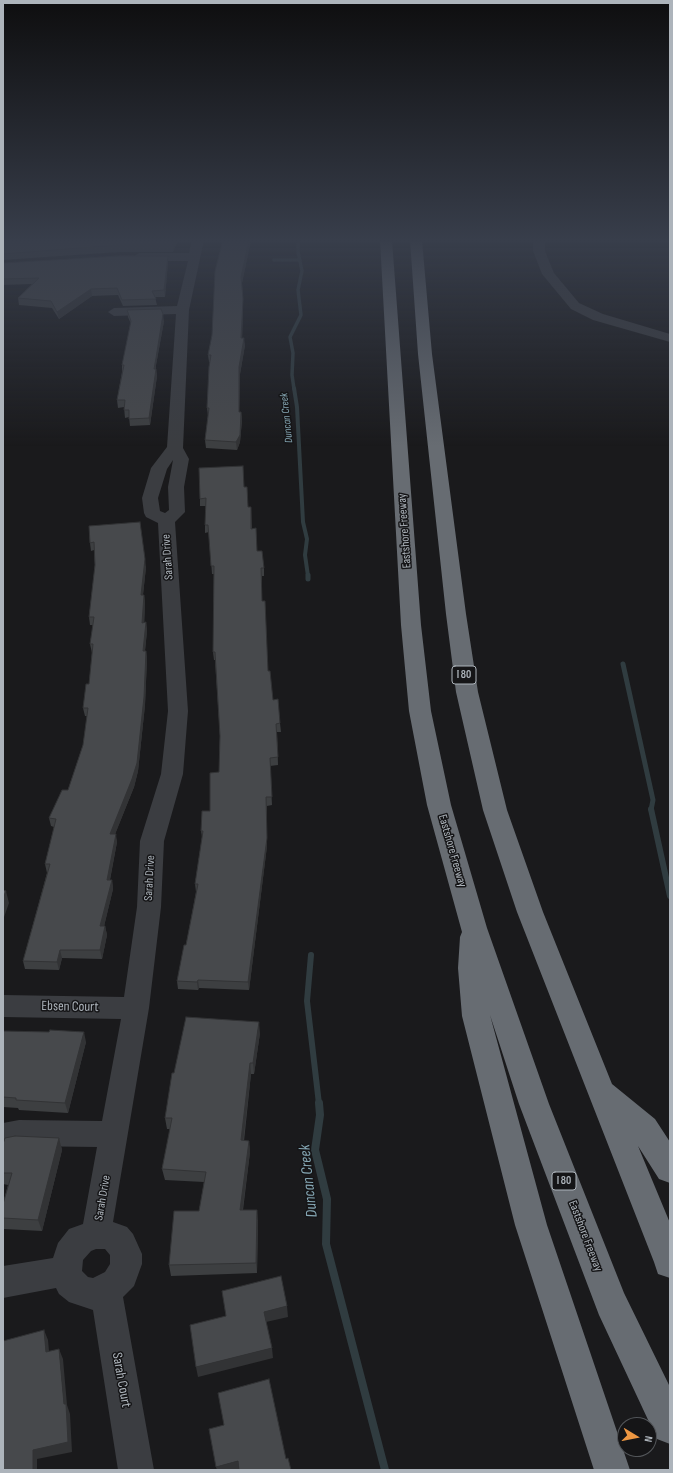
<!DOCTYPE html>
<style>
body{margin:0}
#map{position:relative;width:673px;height:1473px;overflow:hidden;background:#1a1a1c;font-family:"Sofia Sans Condensed",sans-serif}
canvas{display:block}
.frame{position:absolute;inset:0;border:4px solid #adb4bb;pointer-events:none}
.north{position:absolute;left:617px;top:1417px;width:40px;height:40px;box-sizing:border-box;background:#151517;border:1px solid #525559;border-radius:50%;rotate:100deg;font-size:11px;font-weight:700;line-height:16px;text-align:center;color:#adb4bb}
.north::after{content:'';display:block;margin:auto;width:14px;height:18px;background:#ec9642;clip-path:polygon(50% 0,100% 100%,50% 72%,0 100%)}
</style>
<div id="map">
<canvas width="673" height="1473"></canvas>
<div class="frame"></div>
<div class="north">N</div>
</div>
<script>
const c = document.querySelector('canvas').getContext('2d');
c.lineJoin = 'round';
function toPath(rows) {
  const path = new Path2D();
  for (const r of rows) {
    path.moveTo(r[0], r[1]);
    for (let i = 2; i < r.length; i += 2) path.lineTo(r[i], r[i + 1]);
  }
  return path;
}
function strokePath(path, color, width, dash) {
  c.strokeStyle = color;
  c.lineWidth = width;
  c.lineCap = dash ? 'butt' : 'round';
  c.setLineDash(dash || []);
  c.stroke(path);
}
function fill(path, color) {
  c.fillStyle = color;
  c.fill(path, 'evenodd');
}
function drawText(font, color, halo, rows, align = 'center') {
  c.font = font + ' "Sofia Sans Condensed",sans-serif';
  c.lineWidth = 3;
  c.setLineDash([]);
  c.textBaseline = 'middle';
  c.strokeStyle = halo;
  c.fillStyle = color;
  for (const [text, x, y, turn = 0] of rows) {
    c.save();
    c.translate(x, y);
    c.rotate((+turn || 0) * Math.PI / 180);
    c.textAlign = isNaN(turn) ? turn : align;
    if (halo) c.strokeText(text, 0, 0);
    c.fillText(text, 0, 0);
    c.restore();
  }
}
const streamFar4 = toPath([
 [274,260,300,260],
 [294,389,292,375,293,353,290,337,301,315,298,290,302,271,298,252,298,240]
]);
const streamFar3 = toPath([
 [294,388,297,407,303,522,307,539,305,555,308,576]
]);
const streamFar2 = toPath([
 [308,575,308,579],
 [623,664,653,800,651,810]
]);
const streamFar1 = toPath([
 [651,809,670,896],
 [311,955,307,1001,319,1104]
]);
const stream = toPath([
 [319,1103,320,1115,315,1150,327,1199,326,1244,385,1470]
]);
const minor = toPath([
 [192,240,204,240,189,310,183,448,189,459,184,487,185,512,175,522,188,711,183,774,164,841,161,907,149,1008,113,1222,127,1227,133,1234,142,1254,142,1264,134,1286,123,1297,154,1470,118,1470,93,1310,69,1302,59,1294,56,1288,3,1298,3,1266,53,1258,58,1243,69,1229,83,1224,97,1147,19,1146,3,1149,3,1123,19,1120,102,1121,121,1019,3,1017,3,995,124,997,137,907,140,841,161,774,168,711,158,523,146,517,144,513,142,498,151,468,167,447,176,314,114,316,108,312,114,308,177,306,188,261,139,261,133,257,139,253,189,253,192,240],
 [173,460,168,487,169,510,165,513,160,511,158,498,167,469,173,460],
 [96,1249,105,1249,110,1255,110,1264,105,1272,93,1278,88,1277,82,1271,83,1260,91,1251,96,1249],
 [533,240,545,240,545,251,554,273,579,303,603,314,670,334,670,342,593,320,571,309,542,274,533,251,533,240]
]);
const motorway = toPath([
 [380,240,392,240,421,625,431,711,451,805,487,928,549,1104,624,1293,670,1387,670,1444,657,1439,599,1315,519,1104,490,1015,547,1225,630,1470,594,1470,515,1225,462,1016,458,968,460,937,462,932,427,805,409,711,401,625,380,240],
 [410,240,422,240,432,354,466,614,478,692,507,810,543,912,612,1084,655,1119,670,1142,670,1183,659,1179,638,1146,670,1223,670,1278,658,1274,654,1262,517,912,483,810,456,692,446,614,418,354,410,240]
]);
const wall = toPath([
 [178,240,173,252,119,252,3,260,3,242],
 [251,240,242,283,243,306,242,338,245,345,240,374,239,412,241,412,242,420,240,442,237,450,206,448,205,440,208,416,207,408,210,362,209,362,208,355],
 [168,262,165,297,155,297,157,305,123,306,118,295,92,296,59,319,52,308,19,305,18,298,32,284,3,285,3,263],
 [127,310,164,321,156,365,156,369,157,376,150,425,130,426,129,417,125,418,124,407,118,408,117,400,122,372,122,365,131,324,128,317],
 [244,487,248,507,251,507,252,529,257,551,264,568,264,576,262,576,262,601,268,671,273,700,280,723,281,732,277,732,278,765,270,766,272,805,267,806,267,846,249,990,199,988,198,990,178,989,177,981,186,945,196,892,195,884,202,837,201,831,210,811,219,772,220,736,215,660,214,660,213,652,214,574,212,574,209,532,205,533,205,525,206,506,200,506,200,499],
 [89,526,146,567,143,595,144,595,145,603,144,623,146,622,147,631,145,651,146,651,147,659,145,705,138,771,134,787,115,834,117,842,110,880,112,880,113,889,104,926,105,926,107,935,102,959,62,958,59,970,25,969,23,961,47,873,45,864,54,827,51,826,49,818,68,790,83,745,87,716,85,716,83,708,89,684,92,653,90,644,93,625,90,625,89,617,95,565,94,550,91,551,90,543],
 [3,1031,86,1042,68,1113,19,1110,18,1108,3,1107],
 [260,1033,254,1074,251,1074,244,1141,249,1141,250,1152,243,1210,258,1220,257,1273,171,1276,169,1265,199,1211,204,1182,165,1180,162,1169,170,1129,167,1129,165,1118,174,1073],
 [59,1138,62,1150,42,1231,4,1229,3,1227,3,1204,8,1185,3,1184,3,1144]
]);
const shadedWall = toPath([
 [175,240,178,240,173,252,173,245],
 [249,240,251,240,242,283,241,277],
 [168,256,168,262,165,297,164,290],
 [91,289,92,296,59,319,57,312],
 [243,299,243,306,242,345,241,338],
 [163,314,164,321,156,365,155,374,156,369,157,376,150,425,149,418,156,358],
 [244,338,245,345,240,374,239,420,239,367],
 [241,412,242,420,240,442,237,450,236,442],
 [145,559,146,567,142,603,141,595],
 [144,595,145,603,144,631,142,623],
 [146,622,147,631,144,659,143,651],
 [146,651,147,659,145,705,138,771,134,787,112,842,110,834],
 [266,797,267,846,249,990,248,982],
 [116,834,117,842,108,889,107,880],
 [112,880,113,889,102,935,100,926],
 [6,891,9,903,3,920,3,898],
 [105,926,107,935,102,959,100,950],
 [60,950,62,958,59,970,57,962],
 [198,980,199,988,198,990,197,982],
 [259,1022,260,1033,254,1074,253,1063],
 [84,1032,86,1042,68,1113,65,1103],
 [250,1063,251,1074,242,1151,241,1140],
 [59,1138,62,1150,42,1231,38,1220],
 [249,1141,250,1152,241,1221,240,1210],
 [257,1210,258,1220,257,1273,256,1263],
 [287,1306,288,1317,266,1322,264,1312],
 [44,1330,48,1340,50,1362,46,1352],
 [272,1348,273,1358,198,1377,196,1367],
 [59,1349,63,1359,67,1405,70,1414,72,1452,37,1459,37,1470,33,1470,33,1450,64,1404],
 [238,1461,239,1469,235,1470,217,1470,216,1467]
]);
const building = toPath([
 [41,240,175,240,173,245,118,245,3,254,3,242,41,240],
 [223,240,249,240,241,277,243,299,241,338,244,338,239,367,239,412,241,412,240,435,236,442,205,440,209,408,207,408,209,367,211,355,208,355,212,335,215,271,223,240],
 [118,256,168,256,164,290,152,291,156,299,122,300,117,288,91,289,57,312,51,301,18,298,39,278,3,279,3,263,118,256],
 [161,309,163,314,156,358,154,369,156,369,149,418,129,419,129,410,124,410,125,400,117,400,124,365,122,365,131,321,127,310,161,309],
 [243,466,244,487,247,487,248,507,251,507,251,529,256,528,257,551,262,551,264,568,261,568,262,601,265,601,268,671,270,671,273,700,278,699,280,723,276,724,278,757,270,758,272,797,266,797,267,838,248,982,198,980,197,982,177,981,184,945,186,945,198,884,195,884,203,831,201,831,202,811,210,811,210,773,219,772,220,736,215,652,213,652,214,566,211,566,208,525,205,525,206,498,200,499,199,468,243,466],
 [140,522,145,559,141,595,144,595,142,623,146,622,143,651,146,651,144,697,137,763,132,779,110,834,116,834,107,880,112,880,100,926,105,926,100,950,60,950,57,962,23,961,50,864,45,864,56,819,49,818,62,790,68,790,83,745,88,708,83,708,86,684,89,684,93,644,90,644,94,617,89,617,95,565,94,542,90,543,89,526,140,522],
 [3,890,6,891,3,898,3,890],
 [186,1017,259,1022,253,1063,250,1063,241,1140,249,1141,240,1210,257,1210,256,1263,169,1265,174,1211,199,1211,206,1172,162,1169,172,1118,165,1118,172,1073,174,1073,186,1017],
 [50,1030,84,1032,65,1103,16,1100,16,1098,3,1097,3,1031,49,1032,50,1030],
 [15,1136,59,1138,38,1220,3,1218,3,1204,12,1173,3,1173,3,1144,5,1138,15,1136],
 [281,1276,287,1306,264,1312,272,1348,196,1367,190,1325,226,1316,222,1291,281,1276],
 [44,1330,46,1352,59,1349,64,1404,66,1404,68,1442,33,1450,33,1470,3,1470,3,1341,44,1330],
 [269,1379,286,1459,288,1458,291,1470,239,1470,238,1461,216,1467,209,1429,224,1425,218,1393,269,1379]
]);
const farWaternames = [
 ["Duncan Creek",287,418,-96]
];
const shields = [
 [464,675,24],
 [564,1181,24]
];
const shieldNames = [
 ["I 80",464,675],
 ["I 80",564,1181]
];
const streetNames = [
 ["Eastshore Freeway",405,531,-94],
 ["Sarah Drive",168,557,-94],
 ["Eastshore Freeway",452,851,74],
 ["Sarah Drive",150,878,-87],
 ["Sarah Drive",103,1198,-80],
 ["Eastshore Freeway",585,1236,69]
];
const nearStreetnames = [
 ["Ebsen Court",70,1007,1],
 ["Sarah Court",121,1380,80]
];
const nearWaternames = [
 ["Duncan Creek",309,1181,-96]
];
strokePath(streamFar4, '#303c40', 3.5);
strokePath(streamFar3, '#303c40', 4);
strokePath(streamFar2, '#303c40', 5);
strokePath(streamFar1, '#303c40', 6);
strokePath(stream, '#303c40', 8);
fill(minor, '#3b3d41');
fill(motorway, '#676c72');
fill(wall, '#3d3f41');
fill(shadedWall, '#323335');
fill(building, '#47494c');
strokePath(building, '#323335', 1);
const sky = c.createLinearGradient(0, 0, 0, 446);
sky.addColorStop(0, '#0e0e0f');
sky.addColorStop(0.54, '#383e4b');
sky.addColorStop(1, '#383e4b00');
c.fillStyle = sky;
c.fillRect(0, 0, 673, 446);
drawText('italic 11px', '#86a7b4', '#151517', farWaternames);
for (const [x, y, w] of shields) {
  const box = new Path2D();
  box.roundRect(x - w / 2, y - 9, w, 18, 3);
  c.fillStyle = '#151517';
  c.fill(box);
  strokePath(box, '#adb4bb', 1);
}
drawText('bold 11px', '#adb4bb', null, shieldNames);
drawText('12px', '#adb4bb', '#151517', streetNames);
drawText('14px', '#adb4bb', '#151517', nearStreetnames);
drawText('italic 16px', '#86a7b4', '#151517', nearWaternames);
</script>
